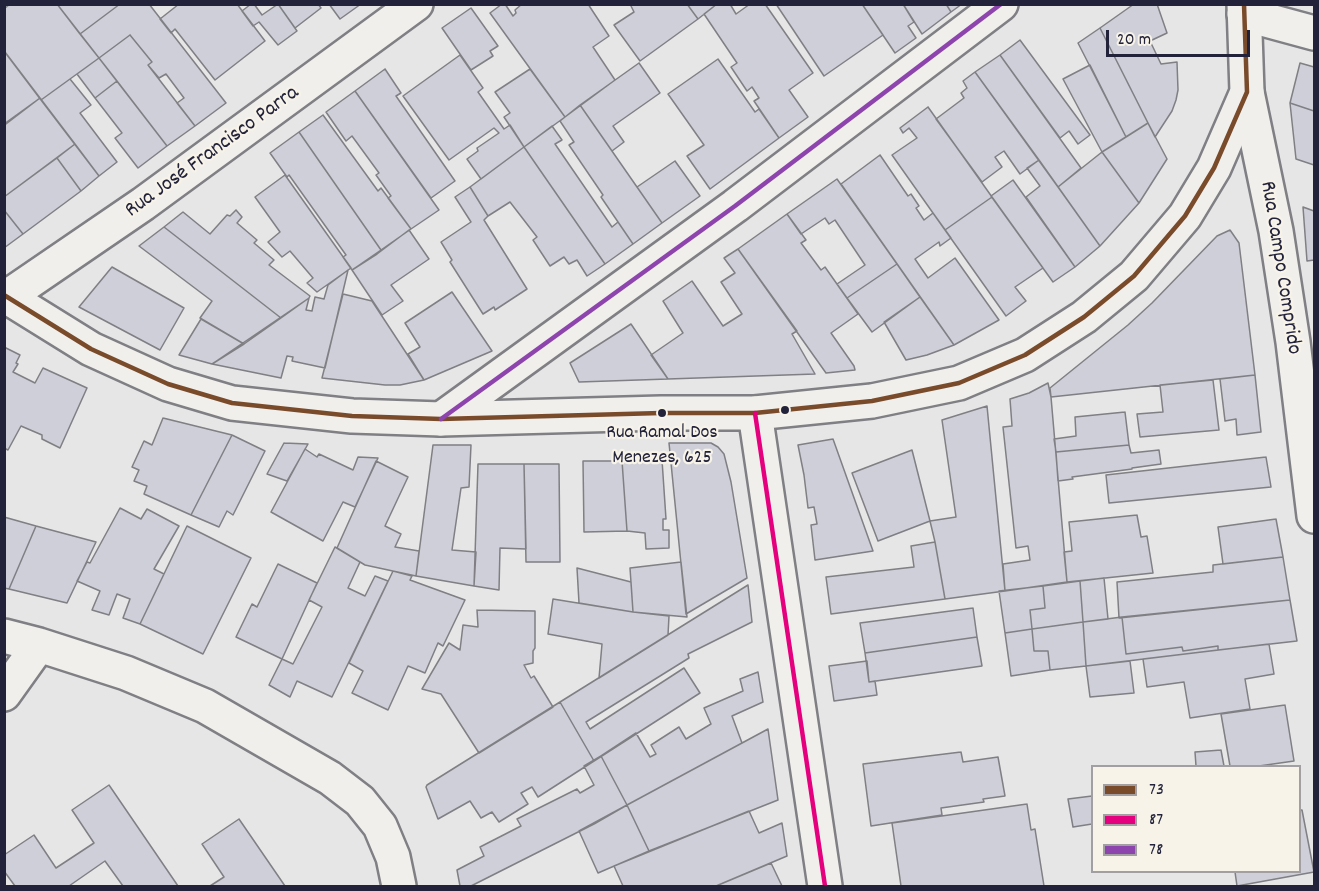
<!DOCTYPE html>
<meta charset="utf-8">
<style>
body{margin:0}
#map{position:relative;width:1319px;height:891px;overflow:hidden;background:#e6e6e6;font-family:Dekko,sans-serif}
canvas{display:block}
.frame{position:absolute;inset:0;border:6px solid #22223b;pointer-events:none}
.legend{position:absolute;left:1091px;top:765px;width:210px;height:108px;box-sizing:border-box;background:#f7f3e8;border:2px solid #a29fa3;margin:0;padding:8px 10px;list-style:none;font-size:18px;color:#22223b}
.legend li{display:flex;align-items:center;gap:12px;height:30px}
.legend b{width:30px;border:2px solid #a29fa3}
.scale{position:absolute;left:1106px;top:30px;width:144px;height:27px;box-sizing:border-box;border:3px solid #22223b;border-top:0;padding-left:8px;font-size:18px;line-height:21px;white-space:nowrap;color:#22223b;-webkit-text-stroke:4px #f7f3e8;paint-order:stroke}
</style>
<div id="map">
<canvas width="1319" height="891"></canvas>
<div class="frame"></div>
<ul class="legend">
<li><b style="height:8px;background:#7a4b2a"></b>73</li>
<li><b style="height:8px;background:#e5007d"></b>87</li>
<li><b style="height:8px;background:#8e44ad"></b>78</li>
</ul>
<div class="scale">20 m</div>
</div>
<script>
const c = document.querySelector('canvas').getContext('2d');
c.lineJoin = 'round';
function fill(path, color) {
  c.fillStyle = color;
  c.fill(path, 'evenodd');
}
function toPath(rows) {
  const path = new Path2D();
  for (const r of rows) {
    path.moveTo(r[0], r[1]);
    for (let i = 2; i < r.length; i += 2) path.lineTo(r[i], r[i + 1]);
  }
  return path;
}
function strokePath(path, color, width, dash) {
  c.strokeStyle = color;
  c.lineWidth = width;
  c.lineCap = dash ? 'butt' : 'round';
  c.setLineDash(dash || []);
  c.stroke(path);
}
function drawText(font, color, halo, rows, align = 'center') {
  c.font = font + ' Dekko,sans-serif';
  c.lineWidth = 4.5;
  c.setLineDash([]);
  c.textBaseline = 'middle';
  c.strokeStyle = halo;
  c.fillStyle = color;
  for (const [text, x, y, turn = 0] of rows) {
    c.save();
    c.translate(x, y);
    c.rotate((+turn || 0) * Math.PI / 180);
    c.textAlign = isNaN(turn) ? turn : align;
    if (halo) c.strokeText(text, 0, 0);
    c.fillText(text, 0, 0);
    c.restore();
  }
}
const building = toPath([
 [10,4,57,4,99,58,41,100,4,51,4,9,10,4],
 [57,4,120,4,80,34,57,4],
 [120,4,149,4,226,103,195,126,177,103,184,98,166,74,159,78,148,65,152,62,130,35,99,58,80,34,120,4],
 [179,4,237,4,265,41,215,80,175,29,171,33,160,19,179,4],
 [251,4,254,4,262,15,278,4,297,31,278,45,259,22,253,26,242,11,251,4],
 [278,4,318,4,321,8,295,28,278,4],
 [329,4,361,4,340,19,329,4],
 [502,4,505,4,513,16,516,13,515,10,522,4,588,4,609,36,593,47,615,80,565,117,490,13,502,4],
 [630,4,687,4,698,19,640,61,614,25,634,12,630,4],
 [687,4,717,4,698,19,687,4],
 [717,4,730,4,736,14,750,4,765,4,813,73,789,90,808,117,779,138,754,101,759,98,752,87,747,91,731,67,737,63,704,14,717,4],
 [776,4,862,4,883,35,824,76,776,4],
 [862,4,903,4,914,22,908,26,916,38,895,53,862,4],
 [903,4,946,4,951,12,922,34,903,4],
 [946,4,962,4,951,12,946,4],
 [1134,4,1157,4,1167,33,1150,41,1161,64,1177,62,1178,90,1176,100,1172,111,1155,137,1100,28,1134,4],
 [471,8,498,46,490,51,493,56,471,70,442,28,471,8],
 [1100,28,1148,123,1126,137,1078,43,1100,28],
 [130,35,152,62,148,65,195,126,167,146,99,58,130,35],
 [1020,40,1090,135,1078,144,1069,131,1060,138,1000,55,1020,40],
 [5,52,40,98,6,124,4,122,5,52],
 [460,55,483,88,478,92,504,129,510,125,524,147,481,179,467,159,478,151,477,148,499,133,494,128,449,160,403,96,460,55],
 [1000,55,1081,168,1058,187,975,72,1000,55],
 [99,58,117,81,95,98,77,74,99,58],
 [718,59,755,112,759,109,779,138,710,189,687,156,704,145,668,94,718,59],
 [639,63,660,93,613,126,624,142,612,151,580,105,639,63],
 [1300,63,1314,67,1314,111,1290,103,1300,63],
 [1090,65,1126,137,1102,152,1063,79,1090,65],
 [385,69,401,93,396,96,455,181,431,198,355,91,385,69],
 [530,69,565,117,524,147,504,117,510,113,495,92,530,69],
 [975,72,1039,160,1020,174,1004,151,995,157,1002,167,982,182,936,119,964,98,961,93,967,88,963,81,975,72],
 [70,79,91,105,80,113,117,162,99,176,41,100,70,79],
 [117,81,167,146,138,168,115,138,122,133,95,98,117,81],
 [355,91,439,210,411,229,388,198,391,196,376,175,379,173,352,136,346,141,326,112,355,91],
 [40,98,75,144,4,197,4,124,40,98],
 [1290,103,1314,111,1314,165,1296,159,1290,103],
 [580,105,662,223,633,244,601,197,603,195,569,145,574,142,560,121,580,105],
 [928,107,992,197,945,230,892,155,917,138,909,128,903,133,900,128,928,107],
 [323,115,378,191,381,188,411,229,381,250,299,132,323,115],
 [1148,123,1167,159,1139,203,1102,152,1148,123],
 [552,126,562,140,555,144,612,227,618,222,633,244,605,264,524,147,552,126],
 [299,132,381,250,352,270,343,257,346,255,289,175,287,177,270,153,299,132],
 [75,144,99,176,81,191,57,158,75,144],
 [524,147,605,264,587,276,577,260,569,264,564,257,550,266,533,240,537,237,510,202,488,216,470,187,524,147],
 [1102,152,1139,203,1100,246,1058,187,1102,152],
 [880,155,908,196,911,194,919,206,916,208,924,220,933,213,951,238,940,246,939,242,915,259,928,278,955,258,999,320,954,345,841,184,880,155],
 [57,158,81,191,23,234,4,210,4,197,57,158],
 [1039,160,1100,246,1075,267,1026,197,1040,186,1027,168,1039,160],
 [675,161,700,196,662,223,637,187,675,161],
 [285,175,351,268,317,292,307,283,313,278,290,251,282,257,268,242,280,232,255,197,285,175],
 [837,179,897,264,847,298,837,284,865,265,835,220,829,224,825,218,801,234,787,214,837,179],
 [1013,180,1075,267,1053,282,991,196,1013,180],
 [470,187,488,216,484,220,527,289,495,310,494,307,483,314,450,262,452,260,441,242,471,222,455,197,470,187],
 [992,197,1043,268,1015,287,1026,301,1006,316,945,230,992,197],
 [1303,207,1314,211,1314,260,1307,261,1303,207],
 [4,210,23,234,4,248,4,210],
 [236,210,242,217,237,223,257,240,254,243,274,260,269,265,310,296,309,298,281,318,164,227,183,212,210,234,227,215,230,216,236,210],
 [787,214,806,240,801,243,821,270,825,267,858,314,831,333,854,366,855,370,826,373,738,249,787,214],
 [164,227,281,318,244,344,200,318,212,301,139,246,164,227],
 [409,230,429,259,391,285,403,301,382,315,352,270,377,254,409,230],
 [1230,230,1239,243,1255,375,1051,397,1050,388,1128,325,1152,303,1217,236,1230,230],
 [738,249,797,331,792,334,815,374,668,379,651,355,683,333,663,301,692,281,723,326,742,314,721,282,735,273,724,258,738,249],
 [897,264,920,297,872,332,847,298,897,264],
 [112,267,184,308,160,350,79,307,112,267],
 [348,270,325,368,292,361,293,357,287,356,281,378,212,364,309,298,306,310,312,311,315,297,324,299,328,285,348,270],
 [452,292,492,351,424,380,408,354,420,347,405,323,452,292],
 [343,294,372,301,424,380,400,385,385,385,322,378,343,294],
 [920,297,954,345,927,355,906,360,884,322,920,297],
 [201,319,244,344,212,364,179,355,201,319],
 [631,324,668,379,579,382,570,363,631,324],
 [4,347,20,355,16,363,18,364,13,372,35,383,43,368,87,388,60,448,42,439,42,435,21,426,8,450,4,448,4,347],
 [1255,375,1261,432,1237,435,1236,419,1225,421,1220,379,1255,375],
 [1213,380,1219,430,1140,437,1137,414,1163,412,1160,385,1213,380],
 [1048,383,1051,397,1067,582,1005,591,1003,564,1030,560,1028,546,1016,548,1003,427,1012,426,1010,399,1029,393,1048,383],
 [987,406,1005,591,945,599,935,542,930,521,956,517,942,420,987,406],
 [1125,412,1129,445,1056,452,1054,439,1076,436,1075,417,1125,412],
 [163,418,232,435,191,515,144,494,147,486,134,481,139,470,132,467,144,441,152,445,163,418],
 [232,435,265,451,233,515,227,511,219,527,191,515,232,435],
 [833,439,873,551,815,560,811,525,817,524,814,507,808,508,804,475,798,445,833,439],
 [284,443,308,444,287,481,267,474,284,443],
 [669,443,711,443,718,447,724,454,731,482,747,578,686,614,669,443],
 [433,445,471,445,469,487,461,488,452,550,476,552,474,586,416,576,433,445],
 [1129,445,1131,453,1159,450,1161,464,1132,468,1132,469,1072,477,1073,479,1058,481,1056,452,1129,445],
 [305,449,317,457,319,454,353,470,358,457,378,458,355,507,343,502,323,541,271,512,305,449],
 [912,450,930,521,878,541,852,473,912,450],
 [1266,457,1271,487,1109,503,1106,475,1266,457],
 [662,460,666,519,663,519,663,530,669,530,669,548,646,549,645,533,627,531,622,461,662,460],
 [376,461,408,477,385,526,401,534,395,547,419,551,416,576,365,565,337,548,376,461],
 [583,461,622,461,627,531,584,532,583,461],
 [478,464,524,464,526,549,500,548,499,590,474,586,478,464],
 [524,464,559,464,560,562,526,562,524,464],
 [120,508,141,519,147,509,179,526,154,569,164,574,140,624,123,618,130,599,117,594,109,615,92,610,100,591,77,581,87,562,90,563,120,508],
 [1137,515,1141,537,1147,536,1153,573,1067,582,1064,552,1072,551,1069,522,1137,515],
 [4,517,36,526,9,589,4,588,4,517],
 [1276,519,1283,557,1223,564,1218,527,1276,519],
 [36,526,96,542,67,603,9,589,36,526],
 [187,526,251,558,203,654,140,624,187,526],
 [935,542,945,599,831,614,826,577,914,567,911,546,935,542],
 [335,547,360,562,348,588,365,596,375,576,388,581,332,697,297,681,290,697,269,685,282,659,293,664,322,607,309,600,335,547],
 [1283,557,1290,600,1119,618,1117,582,1213,572,1213,565,1283,557],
 [681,562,687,617,633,612,630,568,681,562],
 [278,564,317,583,282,659,236,637,252,604,257,607,278,564],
 [577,568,631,582,633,612,579,603,577,568],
 [393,571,412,576,410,580,465,600,443,646,438,643,425,673,408,666,388,710,352,693,363,671,349,663,393,571],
 [1104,578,1108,619,1083,622,1080,581,1104,578],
 [1080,581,1083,622,1032,629,1030,610,1045,608,1043,586,1080,581],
 [748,585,752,622,688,654,689,658,586,722,590,729,684,668,700,693,594,761,560,702,748,585],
 [1043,586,1045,608,1030,610,1032,629,1005,633,999,591,1043,586],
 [553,599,633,612,669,616,668,635,599,678,602,644,548,634,553,599],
 [1290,600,1297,641,1218,650,1218,646,1183,651,1182,647,1126,654,1122,617,1290,600],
 [973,608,977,637,865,653,860,623,973,608],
 [477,610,535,611,535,648,533,651,533,663,524,665,531,678,534,676,553,707,479,753,441,694,422,689,449,643,460,650,463,625,478,627,477,610],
 [1122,617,1126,654,1182,647,1183,651,1218,646,1218,650,1086,666,1083,622,1122,617],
 [1083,622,1086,666,1050,670,1048,651,1034,651,1032,629,1083,622],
 [1032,629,1034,651,1048,651,1050,670,1011,676,1005,633,1032,629],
 [977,637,982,666,869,682,865,653,977,637],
 [1269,644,1274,674,1245,679,1250,709,1190,718,1184,682,1147,687,1143,659,1269,644],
 [867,661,869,682,875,681,877,695,834,701,829,666,867,661],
 [1130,661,1134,693,1090,697,1086,666,1130,661],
 [758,672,763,702,732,716,742,743,627,805,601,756,636,733,650,757,656,754,651,745,679,727,686,739,711,724,704,708,743,691,740,679,758,672],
 [560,702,594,761,538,797,532,787,521,793,528,804,499,822,492,812,481,818,470,801,438,819,426,787,427,785,560,702],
 [1285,705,1294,761,1259,766,1230,766,1221,714,1285,705],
 [768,729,778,800,649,851,627,805,768,729],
 [1221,750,1224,766,1196,766,1195,752,1221,750],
 [961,752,963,762,998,757,1005,796,983,799,984,802,941,808,942,815,871,826,863,764,961,752],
 [601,756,627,805,594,824,471,886,460,886,457,870,484,856,480,847,521,826,517,819,577,789,580,793,594,785,584,766,601,756],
 [109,785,178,886,123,886,105,861,69,886,15,886,4,871,4,855,34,835,56,868,94,843,72,810,109,785],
 [1092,796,1092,824,1073,827,1068,799,1092,796],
 [1027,804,1031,830,1035,829,1044,886,901,886,892,823,1027,804],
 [627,805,649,851,598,873,579,831,627,805],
 [1300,810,1302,810,1314,872,1237,886,1235,872,1300,872,1300,810],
 [749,811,759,833,782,823,787,856,716,886,623,886,614,866,749,811],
 [239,819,285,886,210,886,224,877,202,844,239,819],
 [771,863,782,886,716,886,771,863]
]);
const minor = toPath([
 [1244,14,1314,33],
 [1247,92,1276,231,1293,342,1314,516],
 [7,297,143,204,416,4],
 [755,413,825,886],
 [441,419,735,206,1001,4],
 [4,636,39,645,126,673,205,706,330,778,360,801,380,826,393,857,399,886],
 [4,694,39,645]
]);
const tertiary = toPath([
 [4,295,91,349,168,384,232,403,352,416,441,419,661,413,755,413,872,401,959,383,1025,355,1084,317,1134,276,1185,216,1214,168,1247,92,1244,4]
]);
const bus1 = toPath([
 [4,295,91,349,168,384,232,403,352,416,441,419,661,413,755,413,872,401,959,383,1025,355,1084,317,1134,276,1185,216,1214,168,1247,92,1244,4]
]);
const bus2 = toPath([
 [755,413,825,886]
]);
const bus3 = toPath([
 [441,419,735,206,1001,4]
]);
const markers = [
 [785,410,5,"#22223b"],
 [662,413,5,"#22223b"]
];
const busNames = [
 ["Rua Ramal Dos",662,434],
 ["Menezes, 625",662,459]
];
const streetNames = [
 ["Rua José Francisco Parra",213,153,-36],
 ["Rua Campo Comprido",1279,268,81]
];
fill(building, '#cecfd8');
strokePath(building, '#7f7f84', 1.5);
strokePath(minor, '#7f7f84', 38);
strokePath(tertiary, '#7f7f84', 38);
strokePath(minor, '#f0efec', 33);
strokePath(tertiary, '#f0efec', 33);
strokePath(bus1, '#7a4b2a', 4.5);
strokePath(bus2, '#e5007d', 4.5);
strokePath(bus3, '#8e44ad', 4.5);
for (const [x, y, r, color] of markers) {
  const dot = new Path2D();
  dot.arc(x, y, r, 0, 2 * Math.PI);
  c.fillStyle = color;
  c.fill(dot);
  strokePath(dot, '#f7f3e8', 2);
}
drawText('20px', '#22223b', '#f7f3e8', busNames);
drawText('22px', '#22223b', '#f7f3e8', streetNames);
</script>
